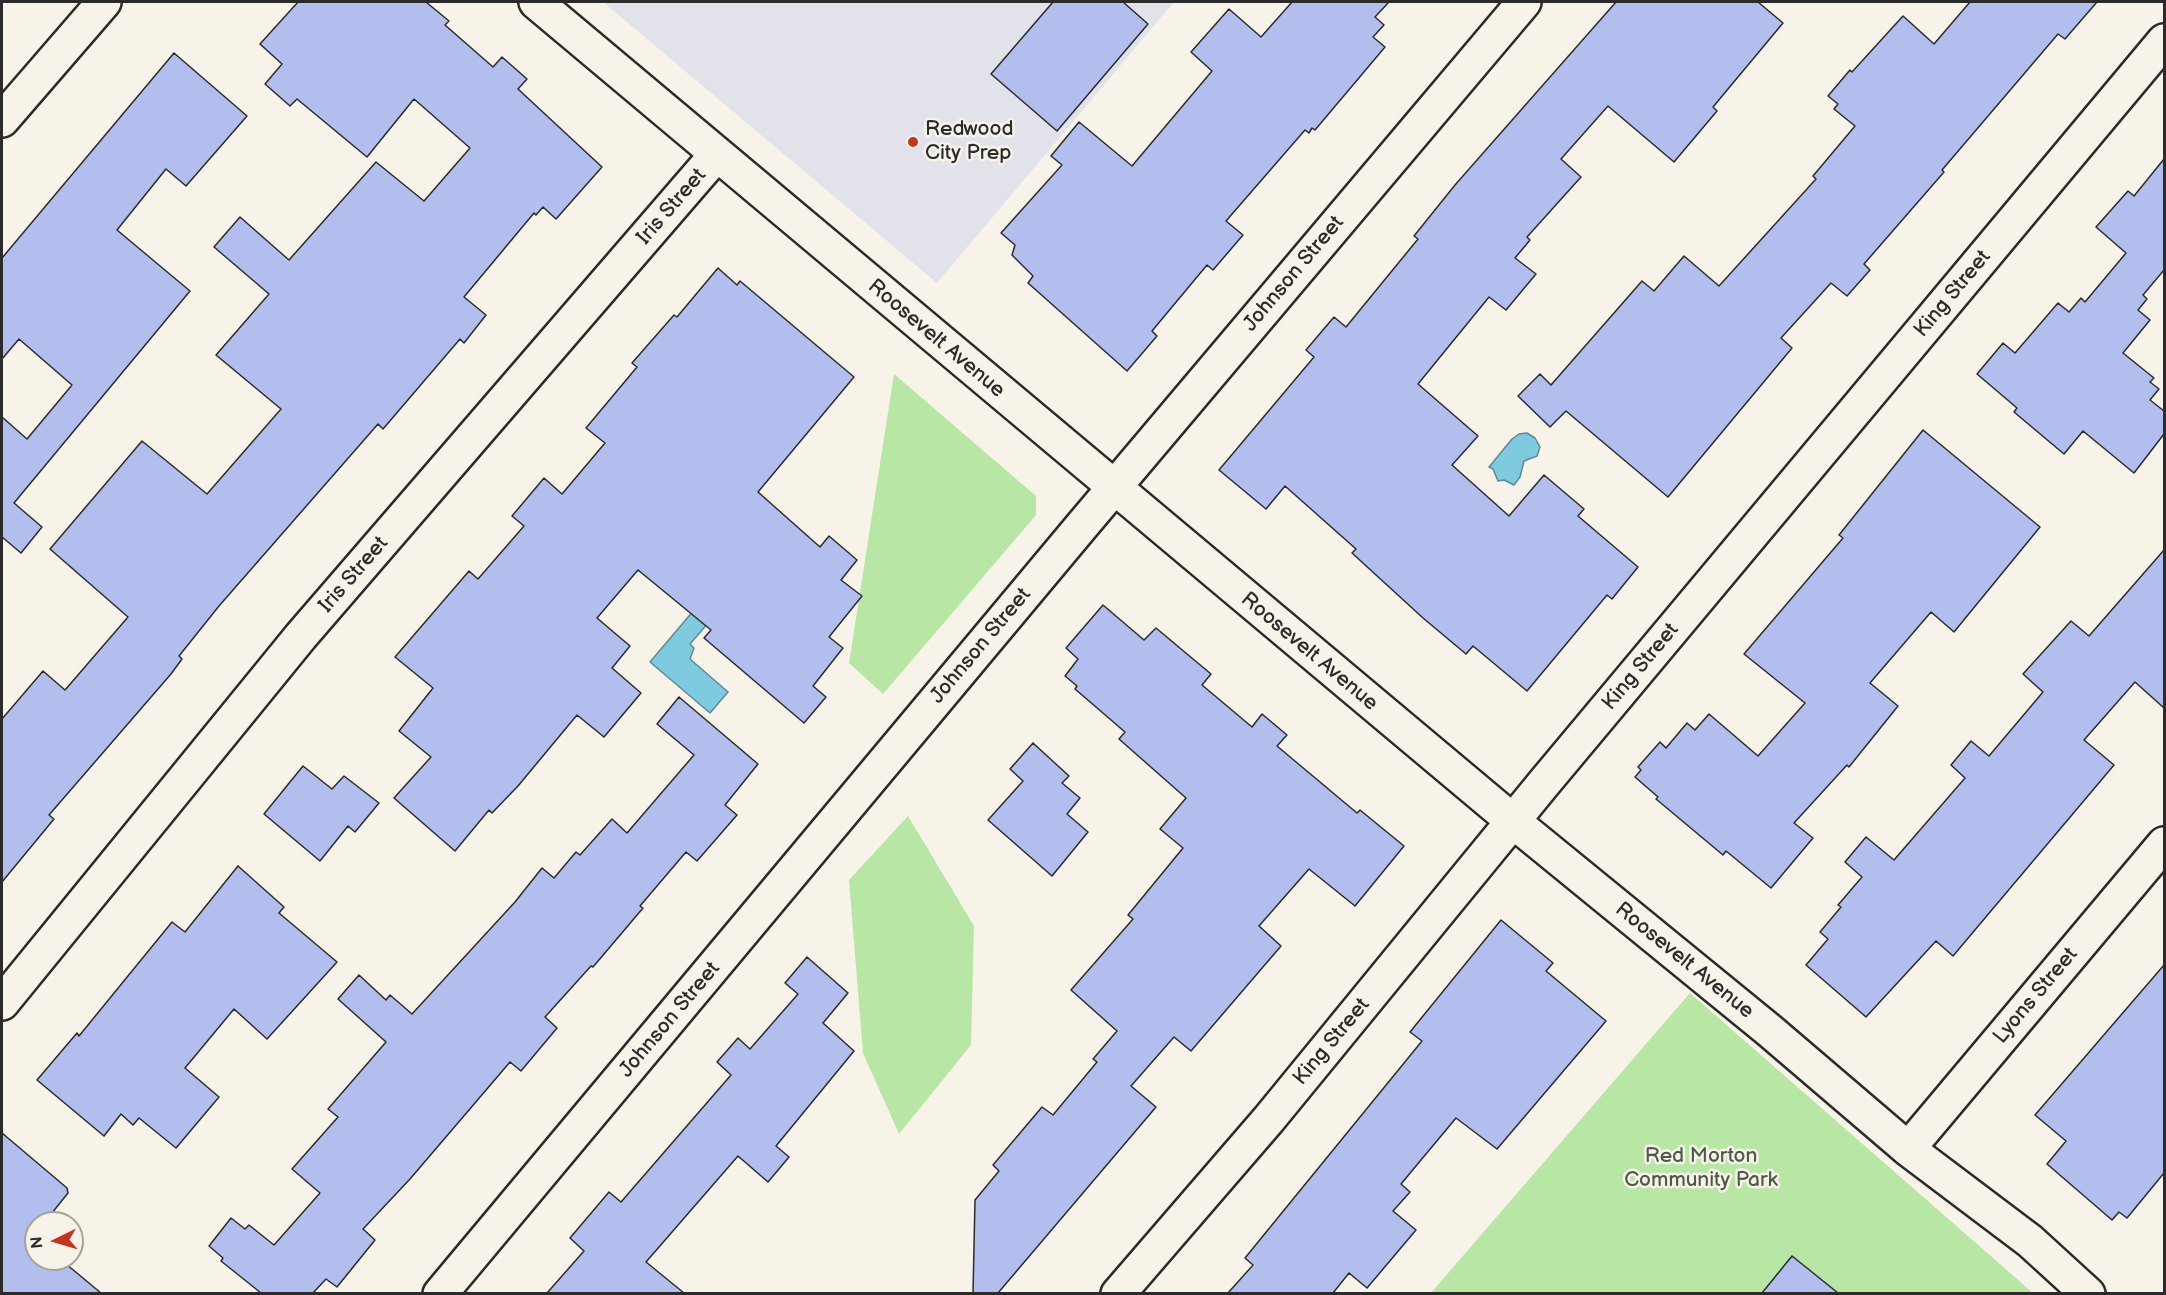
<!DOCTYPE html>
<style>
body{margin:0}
#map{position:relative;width:2166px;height:1295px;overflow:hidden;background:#f7f3e8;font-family:"Balsamiq Sans",sans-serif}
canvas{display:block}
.frame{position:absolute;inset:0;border:3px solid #2b2b2b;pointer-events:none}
.north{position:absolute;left:24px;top:1211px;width:60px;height:60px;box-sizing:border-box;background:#f7f3e8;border:2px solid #a5a39c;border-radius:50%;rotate:265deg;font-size:16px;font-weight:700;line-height:24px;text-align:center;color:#2b2b2b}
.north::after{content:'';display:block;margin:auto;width:21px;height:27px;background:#c8321e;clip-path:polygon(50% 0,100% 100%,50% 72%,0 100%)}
</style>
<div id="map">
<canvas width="2166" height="1295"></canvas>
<div class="frame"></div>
<div class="north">N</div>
</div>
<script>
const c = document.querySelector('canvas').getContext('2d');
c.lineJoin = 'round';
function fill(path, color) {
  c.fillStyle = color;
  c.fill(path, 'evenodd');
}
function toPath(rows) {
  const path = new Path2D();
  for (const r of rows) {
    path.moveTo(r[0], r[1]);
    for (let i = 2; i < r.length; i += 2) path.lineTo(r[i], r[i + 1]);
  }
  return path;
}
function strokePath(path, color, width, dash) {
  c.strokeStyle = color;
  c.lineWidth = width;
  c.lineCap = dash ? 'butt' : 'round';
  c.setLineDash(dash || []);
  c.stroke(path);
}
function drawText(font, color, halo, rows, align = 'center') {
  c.font = font + ' "Balsamiq Sans",sans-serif';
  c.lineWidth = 5;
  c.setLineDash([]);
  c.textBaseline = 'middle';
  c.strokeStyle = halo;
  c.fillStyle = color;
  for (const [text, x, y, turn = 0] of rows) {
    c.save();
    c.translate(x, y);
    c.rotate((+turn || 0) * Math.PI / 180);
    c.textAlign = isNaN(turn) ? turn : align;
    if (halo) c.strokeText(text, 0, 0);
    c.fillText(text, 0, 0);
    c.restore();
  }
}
const built = toPath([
 [603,2,1174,2,937,283]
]);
const green = toPath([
 [894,374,1036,496,1036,515,883,694,849,663],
 [908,816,974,926,971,1045,899,1134,863,1053,849,880],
 [1690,993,2033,1293,1430,1294]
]);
const water = toPath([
 [1527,433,1535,438,1540,447,1537,456,1524,461,1520,477,1514,485,1504,480,1498,481,1493,469,1489,467,1512,439,1519,434,1527,433],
 [694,610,709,622,690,644,694,648,690,659,728,692,710,713,650,662,694,610]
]);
const building = toPath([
 [298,2,426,2,449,21,445,25,493,67,502,57,527,79,518,89,602,167,556,219,543,207,536,215,534,213,464,297,486,315,464,343,460,339,383,429,378,424,219,606,179,656,182,659,171,674,62,800,49,815,54,819,2,882,2,719,43,671,65,690,128,617,50,549,142,441,207,494,281,409,216,355,269,294,214,247,240,217,289,260,376,162,424,201,470,148,414,99,367,157,297,99,290,106,265,84,282,64,260,44,298,2],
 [1053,2,1123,2,1148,24,1057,131,991,74,1053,2],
 [1292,2,1389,2,1375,17,1384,25,1373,37,1385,47,1315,130,1312,128,1309,133,1305,130,1226,221,1243,235,1213,270,1207,265,1152,331,1157,336,1127,371,1028,283,1033,276,1012,255,1015,245,1001,233,1062,165,1051,156,1079,122,1132,166,1212,71,1191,52,1229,9,1261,37,1292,2],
 [1616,2,1758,2,1783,23,1713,107,1717,111,1674,162,1608,106,1561,159,1581,177,1527,237,1530,240,1515,258,1536,274,1506,310,1489,297,1418,384,1478,436,1452,465,1509,516,1544,475,1584,509,1578,516,1638,567,1612,599,1607,595,1527,691,1473,646,1466,654,1423,618,1352,553,1356,549,1285,486,1266,509,1219,470,1314,357,1306,350,1334,317,1346,327,1418,239,1414,236,1455,185,1616,2],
 [1970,2,2097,2,2065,39,2058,34,1942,170,1944,172,1864,264,1870,270,1847,296,1831,283,1781,338,1792,348,1668,497,1566,411,1550,427,1518,396,1540,374,1551,385,1642,281,1654,291,1684,256,1719,286,1816,179,1813,176,1855,126,1834,109,1838,104,1828,96,1850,70,1852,72,1903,16,1934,44,1970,2],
 [174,53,247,116,186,186,166,169,117,230,190,291,14,503,42,527,21,553,2,537,2,417,27,439,72,385,19,339,2,359,2,258,174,53],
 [2164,159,2164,270,2143,295,2147,299,2138,310,2150,320,2123,353,2154,378,2150,382,2159,389,2150,400,2164,411,2164,434,2134,473,2083,431,2064,454,2014,412,2017,408,1977,374,2003,343,2015,353,2058,303,2069,312,2081,298,2085,302,2126,253,2096,227,2128,191,2134,196,2164,159],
 [718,268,737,285,740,281,854,377,758,492,820,547,829,536,857,560,841,580,862,596,829,637,843,648,813,686,826,697,804,723,704,638,711,630,638,570,597,618,630,646,612,668,641,693,604,737,577,715,518,786,492,813,489,810,455,851,394,798,431,757,399,731,433,688,395,657,469,571,478,579,524,526,512,516,544,478,562,494,605,443,586,428,637,367,632,363,674,315,677,317,718,268],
 [1923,430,2040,527,1954,632,1931,612,1870,683,1898,706,1849,767,1847,765,1794,823,1813,838,1771,888,1726,851,1723,855,1656,799,1658,797,1635,777,1641,770,1638,767,1660,742,1666,748,1687,723,1695,730,1709,714,1758,756,1805,703,1744,654,1843,538,1839,535,1923,430],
 [2164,550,2164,708,2135,682,2084,740,2114,765,1953,956,1936,941,1866,1017,1806,965,1828,939,1820,932,1841,907,1838,905,1862,877,1845,862,1866,837,1894,860,1965,778,1951,765,1971,741,1989,756,2043,692,2023,674,2071,621,2089,636,2164,550],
 [1103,605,1144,640,1156,628,1211,674,1202,685,1252,727,1262,714,1287,735,1277,746,1357,813,1360,810,1404,846,1355,906,1309,869,1259,926,1281,946,1191,1051,1174,1037,1131,1086,1156,1107,998,1293,973,1293,975,1200,999,1171,993,1165,1042,1107,1053,1115,1097,1062,1093,1059,1117,1031,1071,990,1133,919,1128,915,1183,848,1160,829,1186,798,1119,739,1125,732,1075,689,1077,686,1065,676,1078,659,1066,648,1103,605],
 [679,697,758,764,725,805,737,815,697,861,686,852,640,906,643,908,593,967,591,966,545,1017,557,1028,521,1071,510,1062,410,1179,363,1229,375,1240,337,1287,326,1279,313,1293,261,1293,221,1261,223,1258,209,1246,231,1218,245,1229,249,1225,274,1245,320,1193,292,1169,338,1117,328,1109,386,1042,338,999,359,975,386,1000,390,995,412,1014,515,902,542,868,554,878,576,852,580,855,612,819,627,833,694,755,657,724,679,697],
 [1033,743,1069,776,1062,783,1080,798,1067,814,1088,832,1052,876,988,820,1023,781,1010,769,1033,743],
 [303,766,332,789,344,776,379,803,355,832,348,826,320,861,264,814,303,766],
 [238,866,284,907,279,913,337,962,267,1039,234,1009,185,1068,219,1097,176,1148,139,1118,133,1125,121,1114,104,1136,37,1080,77,1033,79,1036,172,922,185,932,238,866],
 [1501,920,1553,963,1546,971,1606,1021,1497,1149,1456,1118,1401,1184,1410,1192,1393,1211,1416,1230,1367,1288,1349,1273,1333,1293,1228,1293,1253,1265,1245,1258,1422,1041,1410,1032,1501,920],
 [807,957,848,993,823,1023,854,1051,776,1146,789,1157,768,1182,738,1156,646,1262,684,1293,547,1293,584,1251,570,1238,609,1192,621,1202,731,1075,717,1062,738,1038,750,1049,798,994,785,983,807,957],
 [2164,965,2164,1173,2127,1218,2119,1212,2112,1220,2047,1164,2066,1141,2035,1115,2164,965],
 [2,1133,67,1188,68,1193,44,1223,36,1223,34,1236,36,1238,36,1259,60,1259,101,1293,2,1293,2,1133],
 [1792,1256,1838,1293,1762,1293,1792,1256]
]);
const minor = toPath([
 [536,2,1514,822,1770,1031,1908,1149,2030,1241,2088,1294],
 [2,120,104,2],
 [2,1003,301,636,717,154],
 [1908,1149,2164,844],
 [440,1294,1080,528,1524,2],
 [1118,1294,1269,1119,1544,783,2164,41]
]);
const markers = [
 [913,142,6,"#c8321e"]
];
const poiNames = [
 ["Redwood",925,130],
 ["City Prep",925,154]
];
const streetNames = [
 ["Iris Street",672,207,-49],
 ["Johnson Street",1294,274,-50],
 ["King Street",1953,294,-50],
 ["Roosevelt Avenue",936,339,40],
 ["Iris Street",354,575,-49],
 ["Johnson Street",981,646,-50],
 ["Roosevelt Avenue",1309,652,40],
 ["King Street",1641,667,-50],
 ["Roosevelt Avenue",1684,961,39],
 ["Lyons Street",2036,996,-50],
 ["Johnson Street",670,1020,-50],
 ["King Street",1332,1042,-50]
];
const parkNames = [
 ["Red Morton",1701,1157],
 ["Community Park",1701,1181]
];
fill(built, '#e2e3ea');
fill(green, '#b8e6a4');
fill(water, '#7ecade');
strokePath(water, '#5d8a96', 1.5);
fill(building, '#b1beee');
strokePath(building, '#2b2b2b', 1.5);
strokePath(minor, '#2b2b2b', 38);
strokePath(minor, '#f7f3e8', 33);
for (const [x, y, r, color] of markers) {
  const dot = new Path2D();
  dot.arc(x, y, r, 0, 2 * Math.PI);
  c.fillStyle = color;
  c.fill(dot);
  strokePath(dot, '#f7f3e8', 2);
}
drawText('21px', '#2b2b2b', '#f7f3e8', poiNames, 'left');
drawText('21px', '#2b2b2b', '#f7f3e8', streetNames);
drawText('21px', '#4e5a49', '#f7f3e8', parkNames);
</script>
